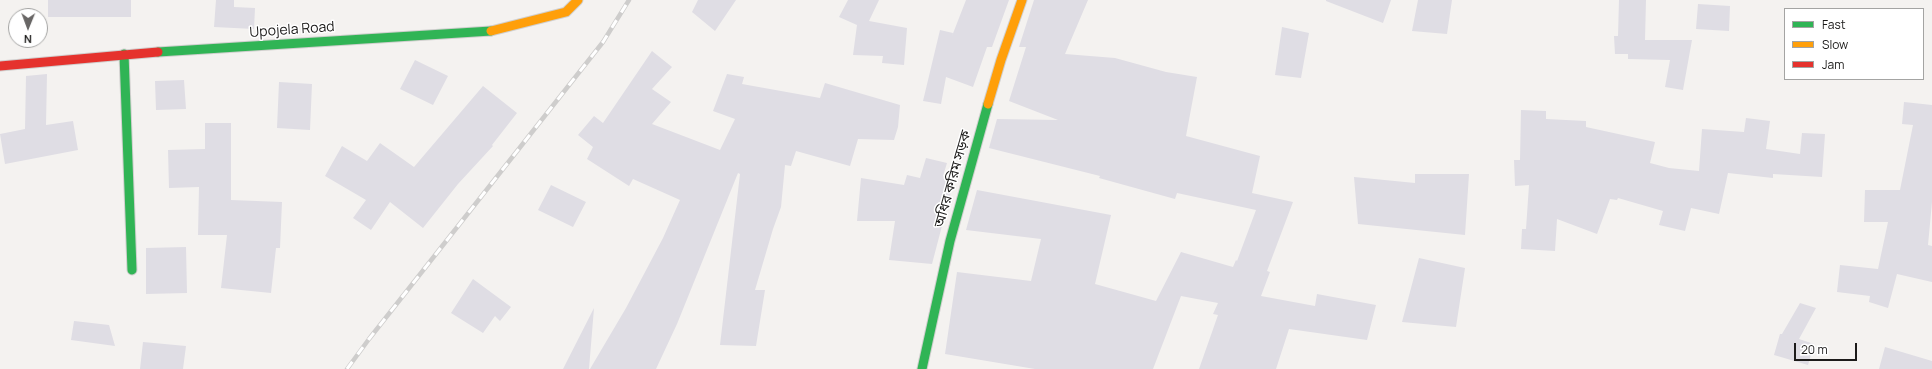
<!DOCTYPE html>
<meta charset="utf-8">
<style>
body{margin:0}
#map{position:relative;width:1932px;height:369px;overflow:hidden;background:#f4f2f0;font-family:Manrope,sans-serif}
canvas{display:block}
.legend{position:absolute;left:1784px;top:8px;width:140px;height:72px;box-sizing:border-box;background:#fff;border:1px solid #a4a4a3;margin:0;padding:5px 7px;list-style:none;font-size:12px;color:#1c1b1a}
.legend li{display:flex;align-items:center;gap:8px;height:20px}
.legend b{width:20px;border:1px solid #a4a4a3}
.north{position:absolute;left:8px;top:8px;width:40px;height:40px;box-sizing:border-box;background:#fff;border:1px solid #a4a4a3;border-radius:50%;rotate:181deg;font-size:11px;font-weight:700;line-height:16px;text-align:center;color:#1c1b1a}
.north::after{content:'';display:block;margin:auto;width:14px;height:18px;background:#686665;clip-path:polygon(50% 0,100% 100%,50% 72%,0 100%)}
.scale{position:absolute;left:1794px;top:343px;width:63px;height:18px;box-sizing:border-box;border:2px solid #1c1b1a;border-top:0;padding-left:5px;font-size:12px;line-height:14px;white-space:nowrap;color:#1c1b1a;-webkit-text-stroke:3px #fff;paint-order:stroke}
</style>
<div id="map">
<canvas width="1932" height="369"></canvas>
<ul class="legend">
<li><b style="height:5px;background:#30b455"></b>Fast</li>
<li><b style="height:5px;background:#ff9f0a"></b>Slow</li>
<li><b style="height:5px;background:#e5322d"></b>Jam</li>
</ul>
<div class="north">N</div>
<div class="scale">20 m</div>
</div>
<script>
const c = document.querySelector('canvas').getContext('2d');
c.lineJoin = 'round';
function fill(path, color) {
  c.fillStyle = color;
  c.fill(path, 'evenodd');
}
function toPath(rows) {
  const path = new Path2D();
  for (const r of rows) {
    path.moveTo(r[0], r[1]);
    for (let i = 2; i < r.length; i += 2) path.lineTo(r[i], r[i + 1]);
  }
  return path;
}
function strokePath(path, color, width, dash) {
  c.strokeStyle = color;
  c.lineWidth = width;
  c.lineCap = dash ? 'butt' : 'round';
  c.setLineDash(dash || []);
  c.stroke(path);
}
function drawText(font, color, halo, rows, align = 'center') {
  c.font = font + ' Manrope,"Noto Sans Bengali",sans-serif';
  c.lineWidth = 3;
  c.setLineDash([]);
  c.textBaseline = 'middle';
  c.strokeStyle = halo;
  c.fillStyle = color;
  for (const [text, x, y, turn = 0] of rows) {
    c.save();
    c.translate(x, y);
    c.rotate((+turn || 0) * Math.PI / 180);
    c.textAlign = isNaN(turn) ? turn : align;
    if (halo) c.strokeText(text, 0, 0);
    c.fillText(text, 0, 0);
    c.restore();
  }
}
const building = toPath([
 [48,0,131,0,131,17,48,17],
 [216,0,234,0,234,7,255,8,254,29,214,27],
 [698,0,736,0,715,31,692,12],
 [848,0,879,0,869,21,907,28,904,65,882,63,883,56,853,55,857,25,839,17],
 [966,0,1009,0,992,47,987,47,973,87,946,77,941,104,923,101,940,30,953,33,952,36],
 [1034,0,1088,0,1065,54,1115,58,1166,72,1197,77,1186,136,1260,156,1252,193,1293,202,1267,271,1270,272,1261,296,1315,306,1317,294,1376,305,1367,340,1289,329,1276,369,1199,369,1218,315,1213,314,1218,303,1181,296,1153,369,1035,369,945,354,957,272,1031,281,1041,239,966,230,977,190,1111,215,1095,284,1156,301,1181,252,1233,267,1236,260,1237,261,1256,210,1177,193,1175,199,1099,178,1100,176,989,148,997,119,1058,120,1009,101,1026,47,1019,47],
 [1326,0,1391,0,1383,23,1326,1],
 [1418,0,1452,0,1447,34,1412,31],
 [1619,0,1646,0,1645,40,1692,40,1683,90,1665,87,1670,60,1628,59,1628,54,1615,54,1614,36,1618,36],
 [1698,4,1730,6,1729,31,1696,29],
 [1282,27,1309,33,1301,78,1275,75],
 [652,51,672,67,652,89,671,102,652,124,720,150,735,119,713,111,727,74,744,77,742,84,820,98,825,83,900,105,898,127,894,140,858,139,850,166,796,151,791,166,785,165,781,207,773,229,755,290,765,290,756,346,720,345,740,174,738,173,677,324,656,369,590,369,626,308,663,238,680,200,633,179,629,186,587,159,593,147,578,135,594,116,603,123],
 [415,60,448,76,433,105,400,89],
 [47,74,46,125,73,121,78,150,5,164,0,134,25,129,26,76],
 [184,80,186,109,156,110,155,81],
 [279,82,312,84,310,130,277,128],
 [483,86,517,113,492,145,493,146,458,184,423,228,390,202,371,230,353,218,366,200,325,176,342,146,367,161,380,143,414,167],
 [1904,102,1932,105,1932,202,1928,245,1932,246,1932,282,1897,274,1888,308,1869,302,1870,296,1837,292,1840,265,1878,269,1888,222,1864,222,1865,190,1900,190,1913,125,1902,124],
 [1521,110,1546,111,1546,119,1586,121,1586,127,1655,142,1650,163,1669,168,1699,171,1702,129,1744,132,1746,118,1770,121,1766,149,1800,154,1802,133,1825,134,1822,177,1773,174,1773,178,1728,173,1719,214,1691,208,1685,231,1659,225,1663,211,1618,198,1617,200,1610,199,1597,234,1557,219,1555,251,1521,249,1522,229,1526,229,1529,185,1515,186,1514,160,1520,160],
 [205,123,231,123,231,200,282,202,280,248,276,248,271,293,221,288,227,235,198,235,199,187,169,188,168,150,205,149],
 [926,158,947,163,943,176,954,180,932,264,889,260,895,221,857,221,861,178,904,185,907,175,920,178],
 [1415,174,1469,174,1465,235,1358,224,1354,177,1415,183],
 [551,185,586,202,573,227,538,210],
 [186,247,187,293,146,294,146,248],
 [1419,258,1465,268,1456,327,1402,322],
 [473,279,511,307,500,321,495,316,483,333,451,313],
 [1800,303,1816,308,1799,339,1814,344,1808,365,1774,355,1780,334,1782,334],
 [594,308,589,369,563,369],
 [74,321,109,325,115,346,71,340],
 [143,342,186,346,183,369,140,369],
 [1885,347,1932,361,1932,369,1879,369]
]);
const fast = toPath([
 [158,52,491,31],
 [124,54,132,270],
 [922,369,950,241,988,104]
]);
const slow = toPath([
 [491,31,566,12,578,0],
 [988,104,1001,60,1022,0]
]);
const jam = toPath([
 [0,66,158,52]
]);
const rail = toPath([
 [347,369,369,339,603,42,629,0]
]);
const streetNames = [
 ["Upojela Road",292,30,-4],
 ["অধির করিম সড়ক",953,179,-74]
];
fill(building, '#dfdde4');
strokePath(fast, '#d0cfce', 11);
strokePath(slow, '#d0cfce', 11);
strokePath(jam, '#d0cfce', 11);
strokePath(fast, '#30b455', 9);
strokePath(slow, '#ff9f0a', 9);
strokePath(jam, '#e5322d', 9);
strokePath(rail, '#cecdcc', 4.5);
strokePath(rail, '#fff', 3, [9]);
drawText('14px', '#1c1b1a', '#fff', streetNames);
</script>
